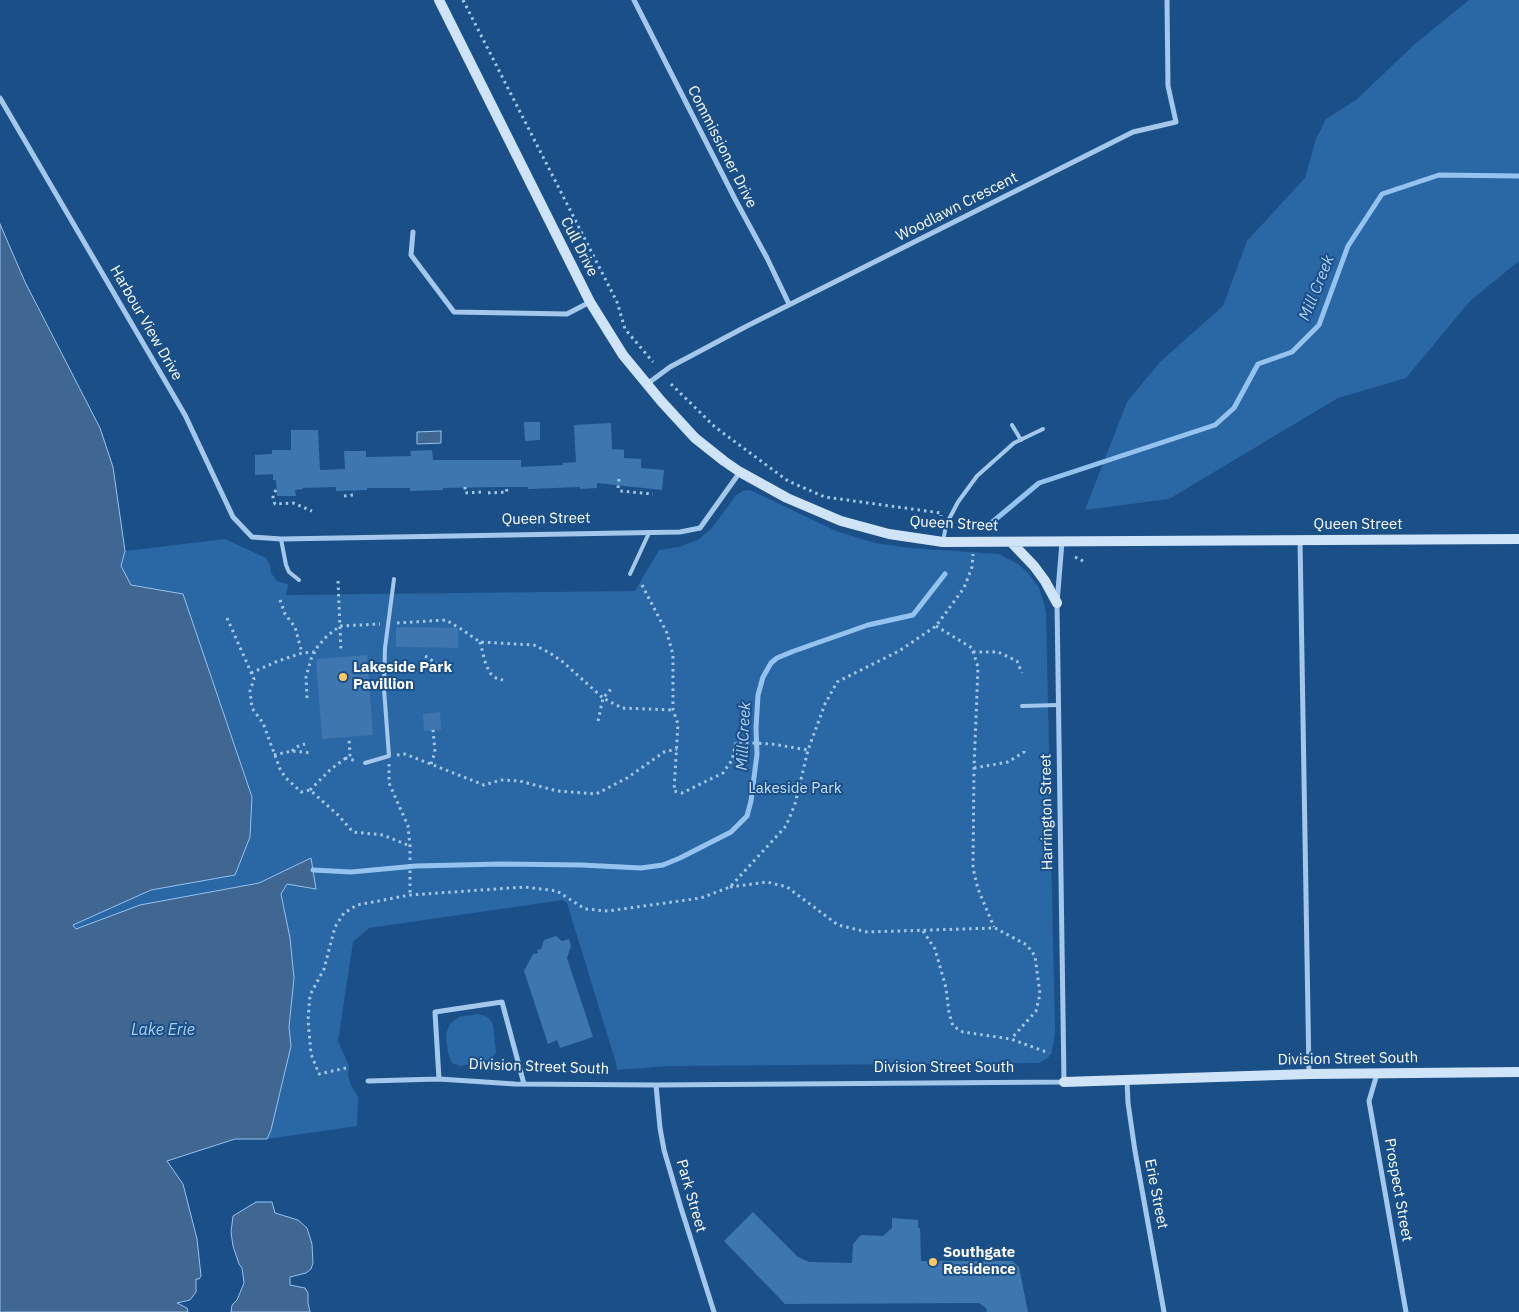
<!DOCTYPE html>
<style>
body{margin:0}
canvas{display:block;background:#1a4f88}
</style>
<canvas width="1519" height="1312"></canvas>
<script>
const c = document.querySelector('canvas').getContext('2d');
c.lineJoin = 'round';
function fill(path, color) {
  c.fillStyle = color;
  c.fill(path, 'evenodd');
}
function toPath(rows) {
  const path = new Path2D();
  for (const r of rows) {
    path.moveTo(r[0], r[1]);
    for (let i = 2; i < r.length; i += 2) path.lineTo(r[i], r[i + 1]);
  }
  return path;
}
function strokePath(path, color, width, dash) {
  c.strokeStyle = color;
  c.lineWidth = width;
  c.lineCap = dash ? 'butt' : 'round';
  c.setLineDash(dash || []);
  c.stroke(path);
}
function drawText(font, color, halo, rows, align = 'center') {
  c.font = font + ' "IBM Plex Sans",sans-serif';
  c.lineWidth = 4;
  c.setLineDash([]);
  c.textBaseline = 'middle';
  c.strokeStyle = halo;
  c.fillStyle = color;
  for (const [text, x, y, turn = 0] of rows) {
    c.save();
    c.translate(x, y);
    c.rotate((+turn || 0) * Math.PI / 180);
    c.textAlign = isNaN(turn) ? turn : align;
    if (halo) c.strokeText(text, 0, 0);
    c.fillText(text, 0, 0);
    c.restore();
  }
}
const green = toPath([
 [1469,0,1519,0,1519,261,1470,301,1406,378,1338,398,1169,499,1085,510,1127,402,1160,362,1223,306,1247,241,1305,178,1316,139,1326,119,1356,100,1415,44],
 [750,490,836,531,875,543,910,548,999,554,1018,564,1029,574,1039,588,1044,603,1046,613,1055,1032,1052,1052,1048,1058,1039,1063,668,1066,617,1070,616,1063,567,903,563,900,369,928,353,942,338,1041,349,1066,348,1076,351,1086,358,1096,357,1126,267,1139,271,1130,291,1046,289,1027,294,978,290,938,281,894,287,884,311,859,259,883,140,905,76,930,73,925,151,890,235,875,131,585,121,566,125,551,225,539,266,558,270,565,271,573,277,581,287,584,288,586,286,595,635,591,659,550,679,547,698,540,712,528,736,495,743,491],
 [478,1014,488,1017,493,1024,496,1053,490,1060,461,1066,452,1063,448,1053,446,1034,450,1024,459,1017]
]);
const water = toPath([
 [0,224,25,282,100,428,113,467,125,551,121,566,131,585,183,594,252,797,250,837,235,875,151,890,73,925,76,929,140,905,259,883,311,858,316,889,287,884,281,894,290,938,294,978,289,1027,291,1046,271,1130,267,1139,235,1139,167,1161,183,1184,197,1239,201,1276,199,1279,196,1279,196,1292,190,1300,177,1303,187,1308,188,1312,0,1312,0,224],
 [441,431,441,443,417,444,417,432,441,431],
 [256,1202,272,1202,275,1213,298,1220,307,1228,312,1244,313,1263,311,1269,306,1273,290,1277,290,1285,305,1288,308,1293,308,1303,310,1312,231,1312,232,1305,237,1300,244,1283,242,1268,239,1264,233,1246,231,1232,233,1216,256,1202]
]);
const stream = toPath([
 [990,524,1039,483,1215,425,1234,408,1258,364,1292,352,1319,325,1348,246,1382,194,1439,175,1519,176],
 [313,870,351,872,416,866,502,864,581,865,641,868,663,865,680,858,731,832,747,816,751,801,757,754,756,728,758,695,763,677,771,663,777,658,794,651,868,625,913,615,945,574]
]);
const building = toPath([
 [524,422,540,422,540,440,525,441],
 [611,423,612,449,624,450,624,458,641,459,641,468,664,470,662,490,597,483,597,488,580,489,580,487,528,489,528,487,502,487,443,488,443,490,410,491,410,488,367,488,367,490,336,491,336,487,303,488,303,489,295,490,296,496,277,496,276,480,273,480,273,474,255,475,255,455,272,454,272,450,291,450,291,430,318,430,320,470,345,469,344,451,366,451,366,457,411,456,410,451,432,450,433,460,521,460,521,467,563,465,563,463,576,462,574,425],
 [396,627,458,628,458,648,396,647],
 [367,655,373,735,322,739,316,659],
 [440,712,441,730,424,731,423,714],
 [556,936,562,941,569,939,571,946,567,958,593,1037,560,1048,557,1040,548,1044,524,971,533,954,538,953,537,950,541,949,544,940],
 [753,1212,798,1257,809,1262,852,1263,853,1244,861,1235,883,1236,892,1228,892,1218,918,1220,918,1228,920,1228,921,1261,1012,1261,1019,1267,1028,1312,987,1312,986,1308,979,1303,785,1304,724,1241]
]);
const path = toPath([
 [463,0,617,302,625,329,653,362],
 [671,384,715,427,788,481,825,497,941,513,941,516],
 [619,479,618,488,620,491,653,494],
 [465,487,465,493,482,492],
 [276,490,273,495,273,499,275,504,293,503,312,511],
 [488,493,507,492,506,487],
 [344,496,353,495,354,491],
 [1075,557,1083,561],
 [338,581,341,651],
 [642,585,667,633,673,655,673,710,678,724,674,791,682,793,723,773,732,760,736,742,772,744,808,750],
 [280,600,285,614,295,627,302,653],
 [227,618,254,679,250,691,252,708,263,723,280,769,285,777,301,792,310,790,338,815,353,832,383,835,410,846],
 [397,623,446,620,461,629,480,642,534,645,550,653,563,662,603,698,622,708,673,710],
 [936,626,972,648,978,667,974,768,973,868,978,889,994,927],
 [480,642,486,665,491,674,496,678,503,680],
 [973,652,998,652,1017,661,1022,673],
 [425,656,447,670],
 [251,673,278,661,302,653,315,652],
 [307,698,306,677,311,659,318,646,327,636,340,626,380,624],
 [598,721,603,698,612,688],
 [292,751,296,747,305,744],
 [274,755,292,751,310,753],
 [397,755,405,754,484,785,501,780,520,781,557,791,596,794,627,778,664,752,677,749],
 [345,758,357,761],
 [389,764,389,783,408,826,410,846,410,895],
 [431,764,435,752,433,730],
 [974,768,1008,762,1024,752,1024,748],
 [310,790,331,769,350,755,349,737],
 [730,887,767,882,787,887,838,925,867,932,995,928,1027,945,1035,956,1040,994,1036,1011,1011,1039],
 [923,931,935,949,946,988,949,1013,953,1026,963,1032,1011,1039,1049,1053],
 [346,1068,319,1074,311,1054,308,1020,310,995,324,969,335,927,344,913,357,905,410,895,525,887,557,891,585,909,608,911,701,898,730,887,786,826,795,804,808,750,825,704,837,682,899,651,936,626,964,588,972,567,973,554]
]);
const lane = toPath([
 [1012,425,1021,440],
 [281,539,286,565,289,572,299,580],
 [943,542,946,525,958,502,977,476,1014,443,1043,429],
 [630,574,649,533],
 [1022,706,1058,705],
 [365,763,389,756,384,689,385,648,394,579]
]);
const street = toPath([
 [634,0,735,199,767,258,789,304],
 [0,98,185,415,233,517,252,537,281,539,680,532,700,528,740,472],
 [413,232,411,255,454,312,567,314,590,302],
 [647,384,670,367,747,326,1133,132,1176,122,1168,86,1167,0],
 [1300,540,1309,1074],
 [1377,1074,1369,1101,1406,1312],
 [439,1079,435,1012,502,1002,524,1084],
 [1127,1080,1128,1103,1135,1151,1164,1312],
 [368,1081,439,1079,515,1084,656,1085,1064,1082,1057,603,1062,542],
 [656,1085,660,1128,664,1150,681,1208,714,1312]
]);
const secondary = toPath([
 [439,0,590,302,623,355,661,401,695,438,724,461,740,472,787,498,841,521,889,534,943,542,1519,539],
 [1011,542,1034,566,1045,581,1057,603],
 [1064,1082,1309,1074,1519,1072]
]);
const markers = [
 [343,677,5,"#fec85f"],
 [933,1262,5,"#fec85f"]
];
const streetNames = [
 ["Commissioner Drive",722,147,63],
 ["Woodlawn Crescent",957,207,-27],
 ["Cull Drive",579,247,63],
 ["Harbour View Drive",146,323,60],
 ["Queen Street",546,519,-1],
 ["Queen Street",954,524,3],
 ["Queen Street",1358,525],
 ["Harrington Street",1047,812,-91],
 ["Division Street South",1348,1059,-1],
 ["Division Street South",539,1067,2],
 ["Division Street South",944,1068],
 ["Prospect Street",1398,1190,80],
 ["Erie Street",1156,1194,79],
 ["Park Street",691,1196,74]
];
const poiNames = [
 ["Lakeside Park",353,668],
 ["Pavillion",353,685],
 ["Southgate",943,1253],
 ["Residence",943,1270]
];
const parkNames = [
 ["Lakeside Park",795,789]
];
const waterNames = [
 ["Mill Creek",1317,288,-68],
 ["Mill Creek",744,736,-87],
 ["Lake Erie",163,1030]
];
fill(green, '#2a67a5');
fill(water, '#406791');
strokePath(water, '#95c3ef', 1);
strokePath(stream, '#95c3ef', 5);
fill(building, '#3e76af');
strokePath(path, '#a3c8ec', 3, [2.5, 4]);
strokePath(lane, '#a3c8ec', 4);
strokePath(street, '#a3c8ec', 5);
strokePath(secondary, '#cfe3f9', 10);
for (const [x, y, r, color] of markers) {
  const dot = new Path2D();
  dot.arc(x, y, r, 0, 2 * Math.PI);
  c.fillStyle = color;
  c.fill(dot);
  strokePath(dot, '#1a4f88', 2);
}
drawText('15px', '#fff', '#1a4f88', streetNames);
drawText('bold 15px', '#fff', '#1a4f88', poiNames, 'left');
drawText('15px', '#c8e1f9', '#1a4f88', parkNames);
drawText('italic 16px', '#aed1f4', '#1a4f88', waterNames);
</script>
